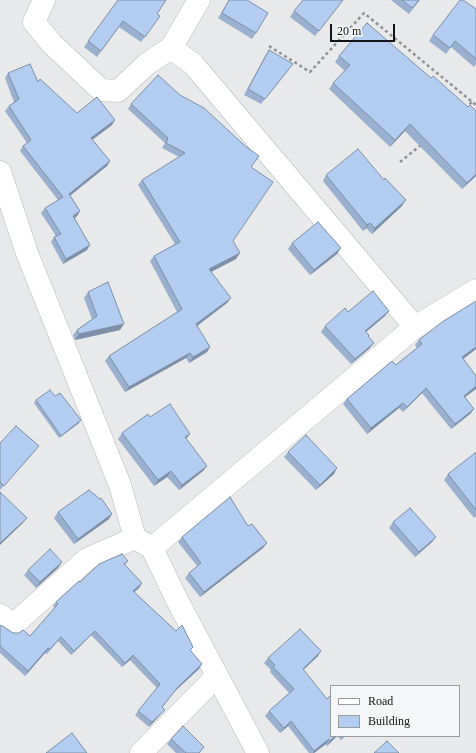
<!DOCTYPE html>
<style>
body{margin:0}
#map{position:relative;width:476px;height:753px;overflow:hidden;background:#e7e9ea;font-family:Georgia,serif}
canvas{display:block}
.legend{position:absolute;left:330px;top:685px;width:130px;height:52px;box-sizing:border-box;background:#f4f6f8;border:1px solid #9a9c9d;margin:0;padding:5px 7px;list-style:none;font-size:12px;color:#141415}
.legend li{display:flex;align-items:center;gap:8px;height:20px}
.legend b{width:20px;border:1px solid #9a9c9d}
.scale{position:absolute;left:330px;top:24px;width:65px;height:18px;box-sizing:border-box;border:2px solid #141415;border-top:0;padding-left:5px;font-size:12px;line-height:14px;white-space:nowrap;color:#141415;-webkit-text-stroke:3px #f4f6f8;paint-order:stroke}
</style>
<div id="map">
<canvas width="476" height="753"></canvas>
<ul class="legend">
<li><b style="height:5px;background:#fff"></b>Road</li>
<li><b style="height:11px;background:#b2cdef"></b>Building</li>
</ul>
<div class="scale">20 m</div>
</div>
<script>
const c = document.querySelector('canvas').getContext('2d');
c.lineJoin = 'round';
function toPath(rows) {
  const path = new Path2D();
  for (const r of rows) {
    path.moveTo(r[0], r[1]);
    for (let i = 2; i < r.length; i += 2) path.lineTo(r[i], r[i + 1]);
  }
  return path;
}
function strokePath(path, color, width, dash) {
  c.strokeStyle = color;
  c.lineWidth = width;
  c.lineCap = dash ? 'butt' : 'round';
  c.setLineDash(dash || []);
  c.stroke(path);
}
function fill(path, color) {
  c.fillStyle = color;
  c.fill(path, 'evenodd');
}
const path = toPath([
 [269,46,310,72,364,13,476,105],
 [465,108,472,102],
 [400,162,421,145]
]);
const minor = toPath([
 [44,0,34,22,52,44,101,90,118,91,147,64,171,48,193,64,415,327,476,290],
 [171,48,199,0],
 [0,172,27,253,120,485,135,538,152,548,176,598,258,753],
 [152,548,415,327],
 [0,615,13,625,87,559,135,538],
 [141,753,217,676]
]);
const wall = toPath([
 [118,0,157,14,160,16,141,42,119,27,97,57,84,47],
 [229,0,247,0,256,33,252,39,218,18],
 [343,0,315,36,290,17,294,11],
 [391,0,420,0,409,14],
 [476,9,476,64,474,67,451,47,446,54,429,41,433,35],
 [269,50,293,64,261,104,244,95,265,56],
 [339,56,431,78,468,107,476,111,476,176,462,189,405,131,390,147,329,89,333,83,345,71,335,62],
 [8,73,38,82,77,113,112,125,92,140,110,161,107,166,70,195,80,211,77,216,75,218,87,250,63,264,51,242,54,237,56,236,41,213,45,208,58,200,20,151,23,146,27,143,5,111,9,106,14,102,5,78],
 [131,104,251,167,233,241,236,259,211,272,227,303,197,326,210,347,207,352,189,363,186,358,125,392,105,361,109,356,177,312,150,261,154,256,175,244,138,185,142,180,179,157,162,148,165,143,128,109],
 [326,175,402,206,372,234,366,228,363,231,323,181],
 [292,243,337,254,310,275,288,249],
 [88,292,120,330,75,340,73,335,77,330,92,319,84,298],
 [476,301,476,349,463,359,465,397,474,409,470,414,451,429,422,393,403,412,399,408,367,434,343,404,347,399,396,365,417,348,415,345,419,340],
 [348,312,385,316,366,332,368,337,370,348,351,364,321,332,325,326],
 [55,396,79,423,59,438,34,403,36,400],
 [150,417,186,439,207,466,203,471,179,490,167,477,154,486,118,439,122,433],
 [0,443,35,451,0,490],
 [288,452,334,474,316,490,284,457],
 [476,454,476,516,474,518,444,480,448,474],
 [58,512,109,519,74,544,54,518],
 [393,522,436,537,432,542,415,557,389,528],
 [248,526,263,548,200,597,185,578,189,573,197,566,178,542,182,537],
 [128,561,125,565,142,583,139,588,134,592,193,647,190,651,199,669,175,691,162,708,161,714,149,727,135,715,157,688,130,660,122,667,91,635,71,655,58,641,47,654,45,653,25,676,0,653,0,626,13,633,30,636,55,608,53,606,56,602,80,582],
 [62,562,58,568,36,588,24,575,28,570],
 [318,656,303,670,331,736,346,736,341,740,337,736,327,746,326,744,314,753,309,753,288,726,280,733,265,716,269,711,289,693,270,672,271,670,264,663,268,658],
 [171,739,200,753,176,753,167,744]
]);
const shadedWall = toPath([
 [115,120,112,125,88,143,91,138],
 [410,124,405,131,390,147,395,140],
 [110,161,107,166,66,199,69,194],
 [476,174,476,176,462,189,467,183],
 [406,200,402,206,372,234,375,228],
 [80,211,77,216,70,221,73,216],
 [370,223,366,228,363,231,367,225],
 [90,245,87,250,63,264,66,259],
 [341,248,337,254,310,275,314,270],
 [240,253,236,259,205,275,209,269],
 [231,298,227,303,193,329,196,324],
 [389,311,385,316,361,336,365,331],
 [124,324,120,330,75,340,79,334],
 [374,343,370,348,351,364,355,359],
 [210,347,207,352,189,363,193,357],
 [476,347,476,349,458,363,462,357],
 [190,353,186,358,125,392,129,387],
 [476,386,476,389,460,401,464,396],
 [426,388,422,393,403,412,407,407],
 [403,403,399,408,367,434,371,428],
 [474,409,470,414,451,429,455,424],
 [81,420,79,423,59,438,61,436],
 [190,434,186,439,185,437],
 [207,466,203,471,179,490,182,485],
 [337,468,334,474,316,490,320,485],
 [171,471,167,477,154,486,158,480],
 [112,514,109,519,74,544,78,539],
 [27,518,23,523,0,545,0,543],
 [436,537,432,542,415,557,419,552],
 [267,543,263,548,200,597,204,592],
 [62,562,58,568,36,588,40,582],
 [142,583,139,588,130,596,133,591],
 [95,631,71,655,74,651],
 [48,648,45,653,25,676,28,671],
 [321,651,318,656,299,674,303,669],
 [133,655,130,660,122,667,125,663],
 [202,664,199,669,175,691,159,712,178,687],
 [165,710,161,714,149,727,152,722],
 [291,721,288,726,280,733,284,728],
 [335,736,337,736,327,746,330,741],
 [329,739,326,744,314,753,313,753,314,751]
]);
const building = toPath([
 [118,0,166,0,157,14,160,16,145,37,123,21,101,51,88,41,118,0],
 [229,0,247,0,268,13,256,33,222,13,229,0],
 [303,0,343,0,319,31,294,11,303,0],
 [402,0,419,0,412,8,402,0],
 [460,0,463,0,476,9,476,59,455,41,450,48,433,35,460,0],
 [367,23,431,78,433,76,468,107,470,105,476,111,476,174,467,183,410,124,395,140,333,83,350,65,339,56,367,23],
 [269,50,293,64,265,99,248,89,269,50],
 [30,64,38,82,40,79,77,113,97,97,115,120,91,138,110,161,69,194,80,211,73,216,90,245,66,259,54,237,61,234,45,208,63,197,23,146,31,140,9,106,19,99,8,73,30,64],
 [158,75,180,95,204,108,244,145,259,156,251,167,273,182,233,241,240,253,209,269,231,298,196,324,210,347,193,357,190,353,129,387,109,356,182,309,154,256,180,242,142,180,185,153,166,143,168,138,131,104,158,75],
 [358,149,384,180,385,178,406,200,375,228,370,223,367,225,326,175,358,149],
 [318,222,341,248,314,270,292,243,318,222],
 [108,282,124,324,79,334,77,330,97,316,88,292,108,282],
 [373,291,389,311,365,331,369,335,368,336,374,343,355,359,325,326,345,308,348,312,373,291],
 [476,301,476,347,462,357,476,376,476,386,464,396,474,409,455,424,426,388,407,407,403,403,371,428,347,399,392,361,396,365,422,344,419,340,442,322,476,301],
 [50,390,55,396,60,393,81,420,61,436,36,400,50,390],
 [170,404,190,434,185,437,207,466,182,485,171,471,158,480,122,433,148,414,150,417,170,404],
 [16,426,39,446,4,486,0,482,0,443,16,426],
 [306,435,337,468,320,485,288,452,306,435],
 [475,453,476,454,476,510,448,474,475,453],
 [89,490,100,499,101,498,112,514,78,539,58,512,89,490],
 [0,492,27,518,0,543,0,492],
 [230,497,248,526,252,524,267,543,204,592,189,573,201,563,182,537,230,497],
 [410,508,436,537,419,552,393,522,410,508],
 [50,549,62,562,40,582,28,570,50,549],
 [122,554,128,561,124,564,142,583,133,591,176,631,182,625,193,647,190,650,202,664,178,687,162,707,165,710,152,722,138,711,160,684,133,655,125,663,95,631,74,651,61,637,50,649,48,648,28,671,0,646,0,626,1,625,13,633,19,633,23,630,30,636,58,604,56,602,79,581,80,582,99,564,122,554],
 [300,629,321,651,303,669,327,699,331,695,331,736,335,736,330,741,329,739,314,751,291,721,284,728,269,711,294,689,273,667,275,665,268,658,300,629],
 [183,726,204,747,199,753,186,753,171,739,183,726],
 [72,733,87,753,46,753,72,733],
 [387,741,399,753,374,753,387,741]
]);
strokePath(minor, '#bbbcbe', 23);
strokePath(path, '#909192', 2.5, [3, 3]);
strokePath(minor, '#fff', 22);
fill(wall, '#99b0ce');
fill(shadedWall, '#7d90a7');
fill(building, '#b2cdef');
strokePath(building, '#7d90a7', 1);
</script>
